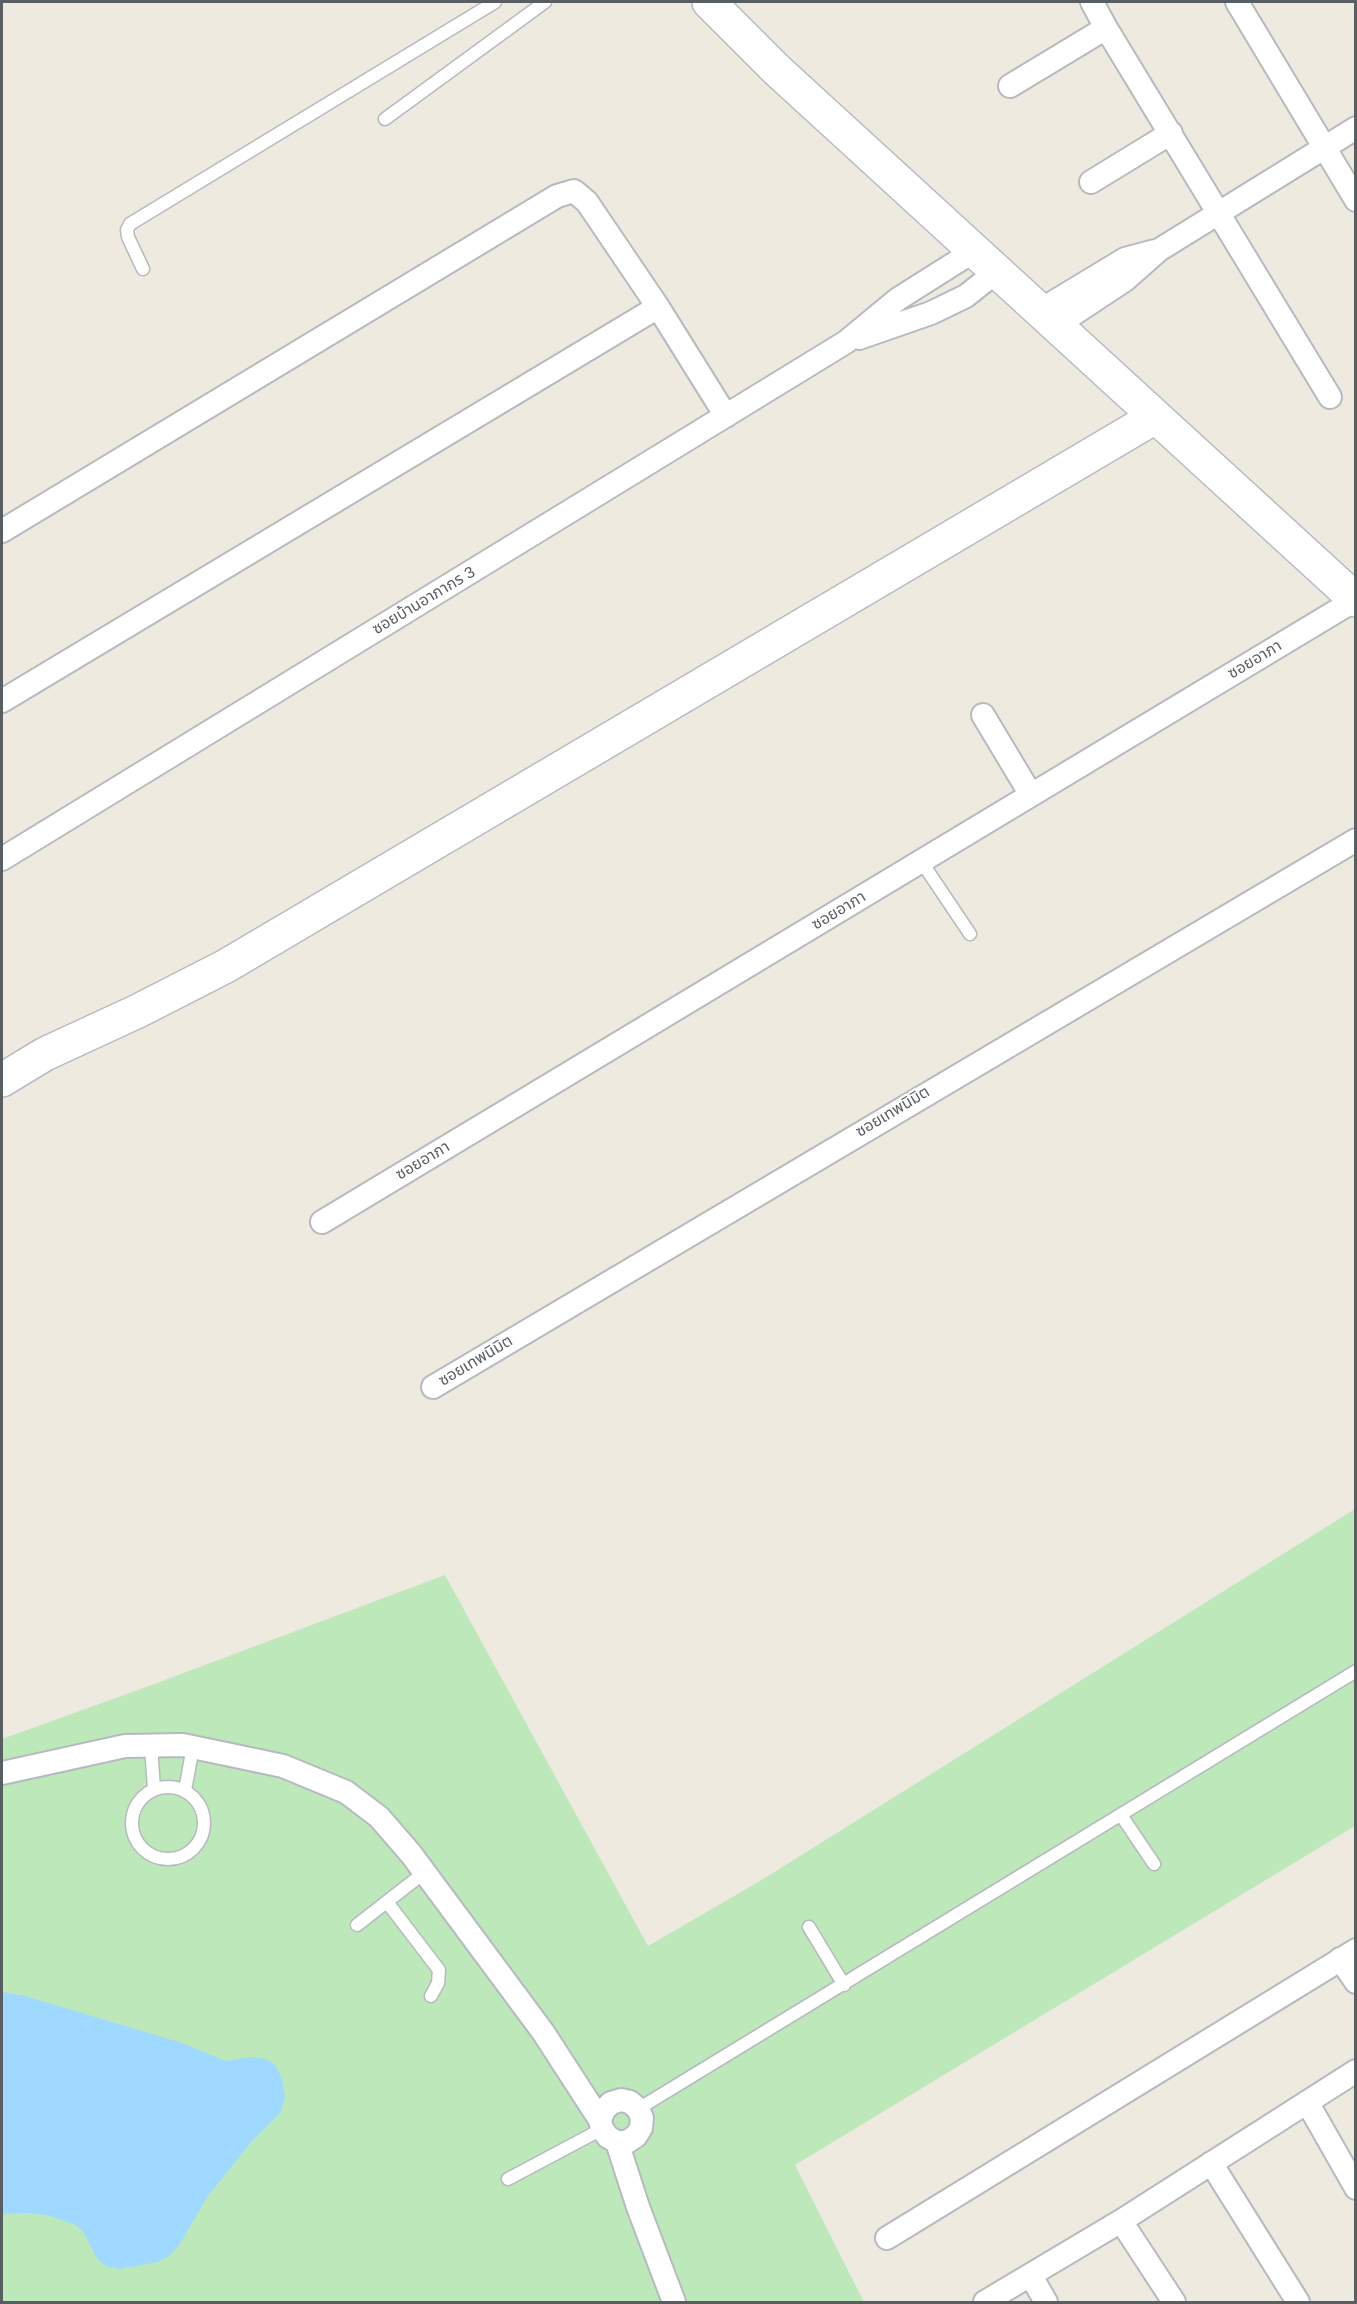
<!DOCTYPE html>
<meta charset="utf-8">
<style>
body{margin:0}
#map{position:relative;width:1357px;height:2304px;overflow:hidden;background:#eeeae0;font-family:Helvetica,sans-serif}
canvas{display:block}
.frame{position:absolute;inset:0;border:3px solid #595e63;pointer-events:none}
</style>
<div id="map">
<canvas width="1357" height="2304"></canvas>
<div class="frame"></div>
</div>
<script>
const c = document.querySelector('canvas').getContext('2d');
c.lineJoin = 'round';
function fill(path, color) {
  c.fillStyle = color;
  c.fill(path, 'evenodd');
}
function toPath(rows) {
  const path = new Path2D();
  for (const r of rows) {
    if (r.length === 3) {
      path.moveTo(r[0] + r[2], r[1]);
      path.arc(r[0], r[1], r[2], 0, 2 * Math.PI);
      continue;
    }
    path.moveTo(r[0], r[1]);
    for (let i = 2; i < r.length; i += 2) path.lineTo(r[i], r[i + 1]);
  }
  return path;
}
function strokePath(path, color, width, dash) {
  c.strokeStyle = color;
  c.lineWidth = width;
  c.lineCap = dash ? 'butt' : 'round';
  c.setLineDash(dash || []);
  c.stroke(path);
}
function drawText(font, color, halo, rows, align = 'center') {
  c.font = font + ' Helvetica,"Noto Sans Thai",sans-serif';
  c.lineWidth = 4.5;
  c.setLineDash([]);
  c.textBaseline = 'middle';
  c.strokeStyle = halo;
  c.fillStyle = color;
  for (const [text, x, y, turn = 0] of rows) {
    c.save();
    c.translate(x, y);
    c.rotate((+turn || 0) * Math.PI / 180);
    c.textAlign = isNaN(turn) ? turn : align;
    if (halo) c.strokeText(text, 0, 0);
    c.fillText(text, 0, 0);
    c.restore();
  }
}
const green = toPath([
 [1355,1509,1355,1826,795,2165,864,2302,2,2302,2,1739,149,1686,445,1575,648,1946,760,1881]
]);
const water = toPath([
 [2,1992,25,1996,182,2043,226,2061,250,2057,266,2059,275,2065,282,2079,285,2096,281,2112,252,2141,207,2197,180,2244,169,2256,157,2262,119,2269,106,2266,98,2260,83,2231,76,2225,50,2216,31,2213,2,2214]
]);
const lane = toPath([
 [385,119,545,2],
 [143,269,128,237,127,230,130,224,495,2],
 [921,861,970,934],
 [151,1746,154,1789],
 [168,1823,36],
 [185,1790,193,1747],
 [1121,1815,1154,1864],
 [387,1902,439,1970,438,1983,431,1996],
 [357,1925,425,1872],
 [809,1927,844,1985],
 [638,2109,1356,1671],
 [508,2179,602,2129]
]);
const street = toPath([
 [1092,2,1106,28],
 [1237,2,1356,200],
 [1010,86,1106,28,1330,397],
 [1091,182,1171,133],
 [1039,311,1125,259,1155,251],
 [1057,325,1125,280,1159,250,1356,128],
 [859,338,931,313,966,296,996,272],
 [2,531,557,196,574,191,587,202,658,307,726,416],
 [2,701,658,307],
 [983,715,1031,795],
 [2,859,846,342,898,299,974,251],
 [322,1222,1355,600],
 [433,1387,1356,840],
 [2,1773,125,1746,183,1745,283,1766,346,1792,379,1817,411,1854,543,2032,600,2120,602,2129,608,2137,617,2142,627,2142,636,2136,641,2128,642,2118,638,2109,630,2102,621,2100,611,2103,604,2110,600,2120],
 [1340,1959,1356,1982],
 [1307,2102,1356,2188],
 [617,2142,638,2207,674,2302],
 [1211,2163,1298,2302],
 [1121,2221,1174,2302],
 [887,2238,1356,1950],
 [1031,2276,1046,2302],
 [985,2302,1121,2221,1356,2071]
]);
const secondary = toPath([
 [709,2,777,70,1356,600],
 [2,1080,45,1054,138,1011,226,966,1155,417]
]);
const streetNames = [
 ["ซอยบ้านอาภากร 3",424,601,-31],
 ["ซอยอาภา",1255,660,-31],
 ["ซอยอาภา",839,911,-31],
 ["ซอยเทพนิมิต",893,1112,-31],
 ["ซอยอาภา",423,1161,-31],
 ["ซอยเทพนิมิต",476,1361,-31]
];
fill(green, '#bce8ba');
fill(water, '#9fd9ff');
strokePath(lane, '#b6babf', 15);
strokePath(street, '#b6babf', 26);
strokePath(secondary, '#b6bbc1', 36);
strokePath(lane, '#fff', 12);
strokePath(street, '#fff', 22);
strokePath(secondary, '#fff', 33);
drawText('16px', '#595e63', '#fff', streetNames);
</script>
